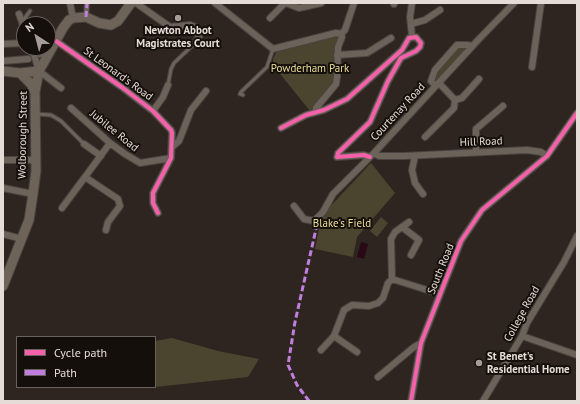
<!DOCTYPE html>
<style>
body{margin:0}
#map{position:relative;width:580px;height:404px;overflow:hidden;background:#2e2521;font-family:"PT Sans",sans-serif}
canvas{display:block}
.frame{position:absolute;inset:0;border:4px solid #e6dcd7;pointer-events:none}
.legend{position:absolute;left:16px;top:336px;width:140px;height:52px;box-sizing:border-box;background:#150f0b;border:1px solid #69615d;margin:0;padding:5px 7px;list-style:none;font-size:12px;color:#e6dcd7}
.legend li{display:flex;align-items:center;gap:8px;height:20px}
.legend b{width:20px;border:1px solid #69615d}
.north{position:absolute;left:16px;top:16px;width:40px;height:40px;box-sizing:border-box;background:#150f0b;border:1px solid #69615d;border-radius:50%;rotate:324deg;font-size:11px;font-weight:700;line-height:16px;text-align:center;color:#e6dcd7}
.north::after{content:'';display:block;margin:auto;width:14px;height:18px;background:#a69c97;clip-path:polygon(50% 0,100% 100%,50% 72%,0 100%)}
</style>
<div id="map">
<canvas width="580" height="404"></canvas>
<div class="frame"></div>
<ul class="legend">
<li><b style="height:5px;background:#f560ab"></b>Cycle path</li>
<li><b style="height:5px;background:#c07fdc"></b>Path</li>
</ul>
<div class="north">N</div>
</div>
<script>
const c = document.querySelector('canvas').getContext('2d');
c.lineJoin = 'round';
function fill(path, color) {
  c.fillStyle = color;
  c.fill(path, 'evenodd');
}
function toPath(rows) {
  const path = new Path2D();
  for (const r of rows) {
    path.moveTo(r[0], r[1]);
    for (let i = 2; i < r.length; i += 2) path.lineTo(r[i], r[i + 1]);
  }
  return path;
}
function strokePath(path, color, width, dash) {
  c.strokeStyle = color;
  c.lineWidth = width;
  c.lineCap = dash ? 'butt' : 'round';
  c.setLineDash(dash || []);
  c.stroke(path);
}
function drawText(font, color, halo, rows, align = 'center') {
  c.font = font + ' "PT Sans",sans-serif';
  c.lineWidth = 4;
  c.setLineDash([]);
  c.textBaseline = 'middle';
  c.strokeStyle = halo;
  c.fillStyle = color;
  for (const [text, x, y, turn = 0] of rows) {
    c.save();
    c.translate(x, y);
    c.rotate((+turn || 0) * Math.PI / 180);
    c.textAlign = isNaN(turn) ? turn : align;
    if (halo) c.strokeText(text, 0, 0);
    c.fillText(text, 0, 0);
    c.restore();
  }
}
const green = toPath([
 [336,35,340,38,335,79,330,89,310,111,273,65,273,59,277,51],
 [457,48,468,48,435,83,433,80,436,71],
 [371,163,395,193,357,237,353,257,315,249,320,224,325,212],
 [381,217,388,223,377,237,370,231],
 [172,338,218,351,259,359,248,377,155,387,155,341]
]);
const water = toPath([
 [361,242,368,244,364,259,357,257]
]);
const service = toPath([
 [22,22,30,11],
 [168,85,171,69,174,63,194,44],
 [243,95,240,94,241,92,267,67,273,49],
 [36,114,51,115,61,121,84,144]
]);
const pedestrian = toPath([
 [86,17,87,3]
]);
const minor = toPath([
 [70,3,73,18],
 [136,3,170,27,190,25,195,27,199,37,194,44],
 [215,3,273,49,336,33,341,34],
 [286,3,299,8,321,3],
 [412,3,410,17,412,36],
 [394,4,394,3],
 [19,14,24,27],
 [270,18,285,3],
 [411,24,425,20,440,10],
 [341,34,345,30,354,3],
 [56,41,123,88,153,111,171,130,172,133,171,158,153,193,153,203,158,213],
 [3,44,24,43],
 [32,48,39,71,61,88],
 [34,51,40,54,50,49],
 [337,55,367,53,391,38],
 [3,61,28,59],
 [532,67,541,3],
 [439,83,455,100,462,98,479,79],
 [436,86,431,81,435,70,457,45,467,45,472,46],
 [71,108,110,143,125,154,140,163,171,158],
 [153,111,163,97,168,85],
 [316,111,316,108,336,84,337,77,338,47,342,37,341,34],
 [281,128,306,115,324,110,347,99,402,50,409,38,416,37,421,43,420,47,416,51,401,58,388,81,370,122,338,153,337,157,364,155,370,157],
 [425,137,454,108,455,100],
 [84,144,101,156],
 [172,147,179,141,191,110,206,91],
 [476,152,476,129,503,106],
 [374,153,379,156,404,156,527,150,541,152,547,156],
 [415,156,412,170,415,183,423,194],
 [3,160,36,160],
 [3,188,33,194],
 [294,206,304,219,314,221,323,212,333,194,374,153,479,39,514,3],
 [62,208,85,177],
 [402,227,419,240,411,255],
 [106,230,108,222,120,206,118,199,85,177,110,143],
 [3,234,22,239],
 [392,279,391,239,395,232,409,222],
 [334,336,357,352],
 [522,336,577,355],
 [321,350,334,336,344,310,352,305,369,306,378,303,383,298,388,283,392,279,440,294],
 [378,377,414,347,421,343],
 [411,401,421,343,461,241,482,210,547,156,577,113],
 [483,401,522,336,527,323,564,262,577,236]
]);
const primary = toPath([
 [3,71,20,73,39,71],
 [20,73,31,84,35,92],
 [3,286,29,220,33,194,36,171,35,92,39,71,63,28,69,20,73,18,86,17,99,23,111,25,118,21,131,3]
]);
const quiet = toPath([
 [86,17,87,3],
 [309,401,297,385,288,365,295,322,316,229,314,221]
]);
const cycleway = toPath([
 [56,41,123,88,153,111,171,130,172,133,171,158,153,193,153,203,158,213],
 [281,128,306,115,324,110,347,99,402,50,409,38,416,37,421,43,420,47,416,51,401,58,388,81,370,122,338,153,337,157,364,155,370,157],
 [411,401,421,343,461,241,482,210,547,156,577,113]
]);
const markers = [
 [178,18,4,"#a69c97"],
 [479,363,4,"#a69c97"]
];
const poiNames = [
 ["Newton Abbot",178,31],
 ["Magistrates Court",178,44],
 ["St Benet's",487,357,"left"],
 ["Residential Home",487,370,"left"]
];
const parkNames = [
 ["Powderham Park",310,69],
 ["Blake's Field",342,224]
];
const streetNames = [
 ["St Leonard's Road",118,74,36],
 ["Courtenay Road",398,112,-47],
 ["Jubilee Road",114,131,39],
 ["Wolborough Street",23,135,-89],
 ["Hill Road",481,142,-2],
 ["South Road",441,269,-68],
 ["College Road",522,314,-61]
];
fill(green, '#4b452f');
fill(water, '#290914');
strokePath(service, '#4b433f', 5);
strokePath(pedestrian, '#4b433f', 6);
strokePath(minor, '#4b433f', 8);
strokePath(primary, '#4b433f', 11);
strokePath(service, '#6b635a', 3);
strokePath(pedestrian, '#6b635a', 4.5);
strokePath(minor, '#6b635a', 6);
strokePath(primary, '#6e6358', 9);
strokePath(quiet, '#c07fdc', 3, [6, 3]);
strokePath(cycleway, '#f560ab', 4);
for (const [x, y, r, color] of markers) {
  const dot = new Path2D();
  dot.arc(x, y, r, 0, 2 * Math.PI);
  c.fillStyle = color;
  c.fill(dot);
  strokePath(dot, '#150f0b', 1.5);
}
drawText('bold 11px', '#e6dcd7', '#150f0b', poiNames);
drawText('11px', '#eddf9a', '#150f0b', parkNames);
drawText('11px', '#e6dcd7', '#150f0b', streetNames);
</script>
